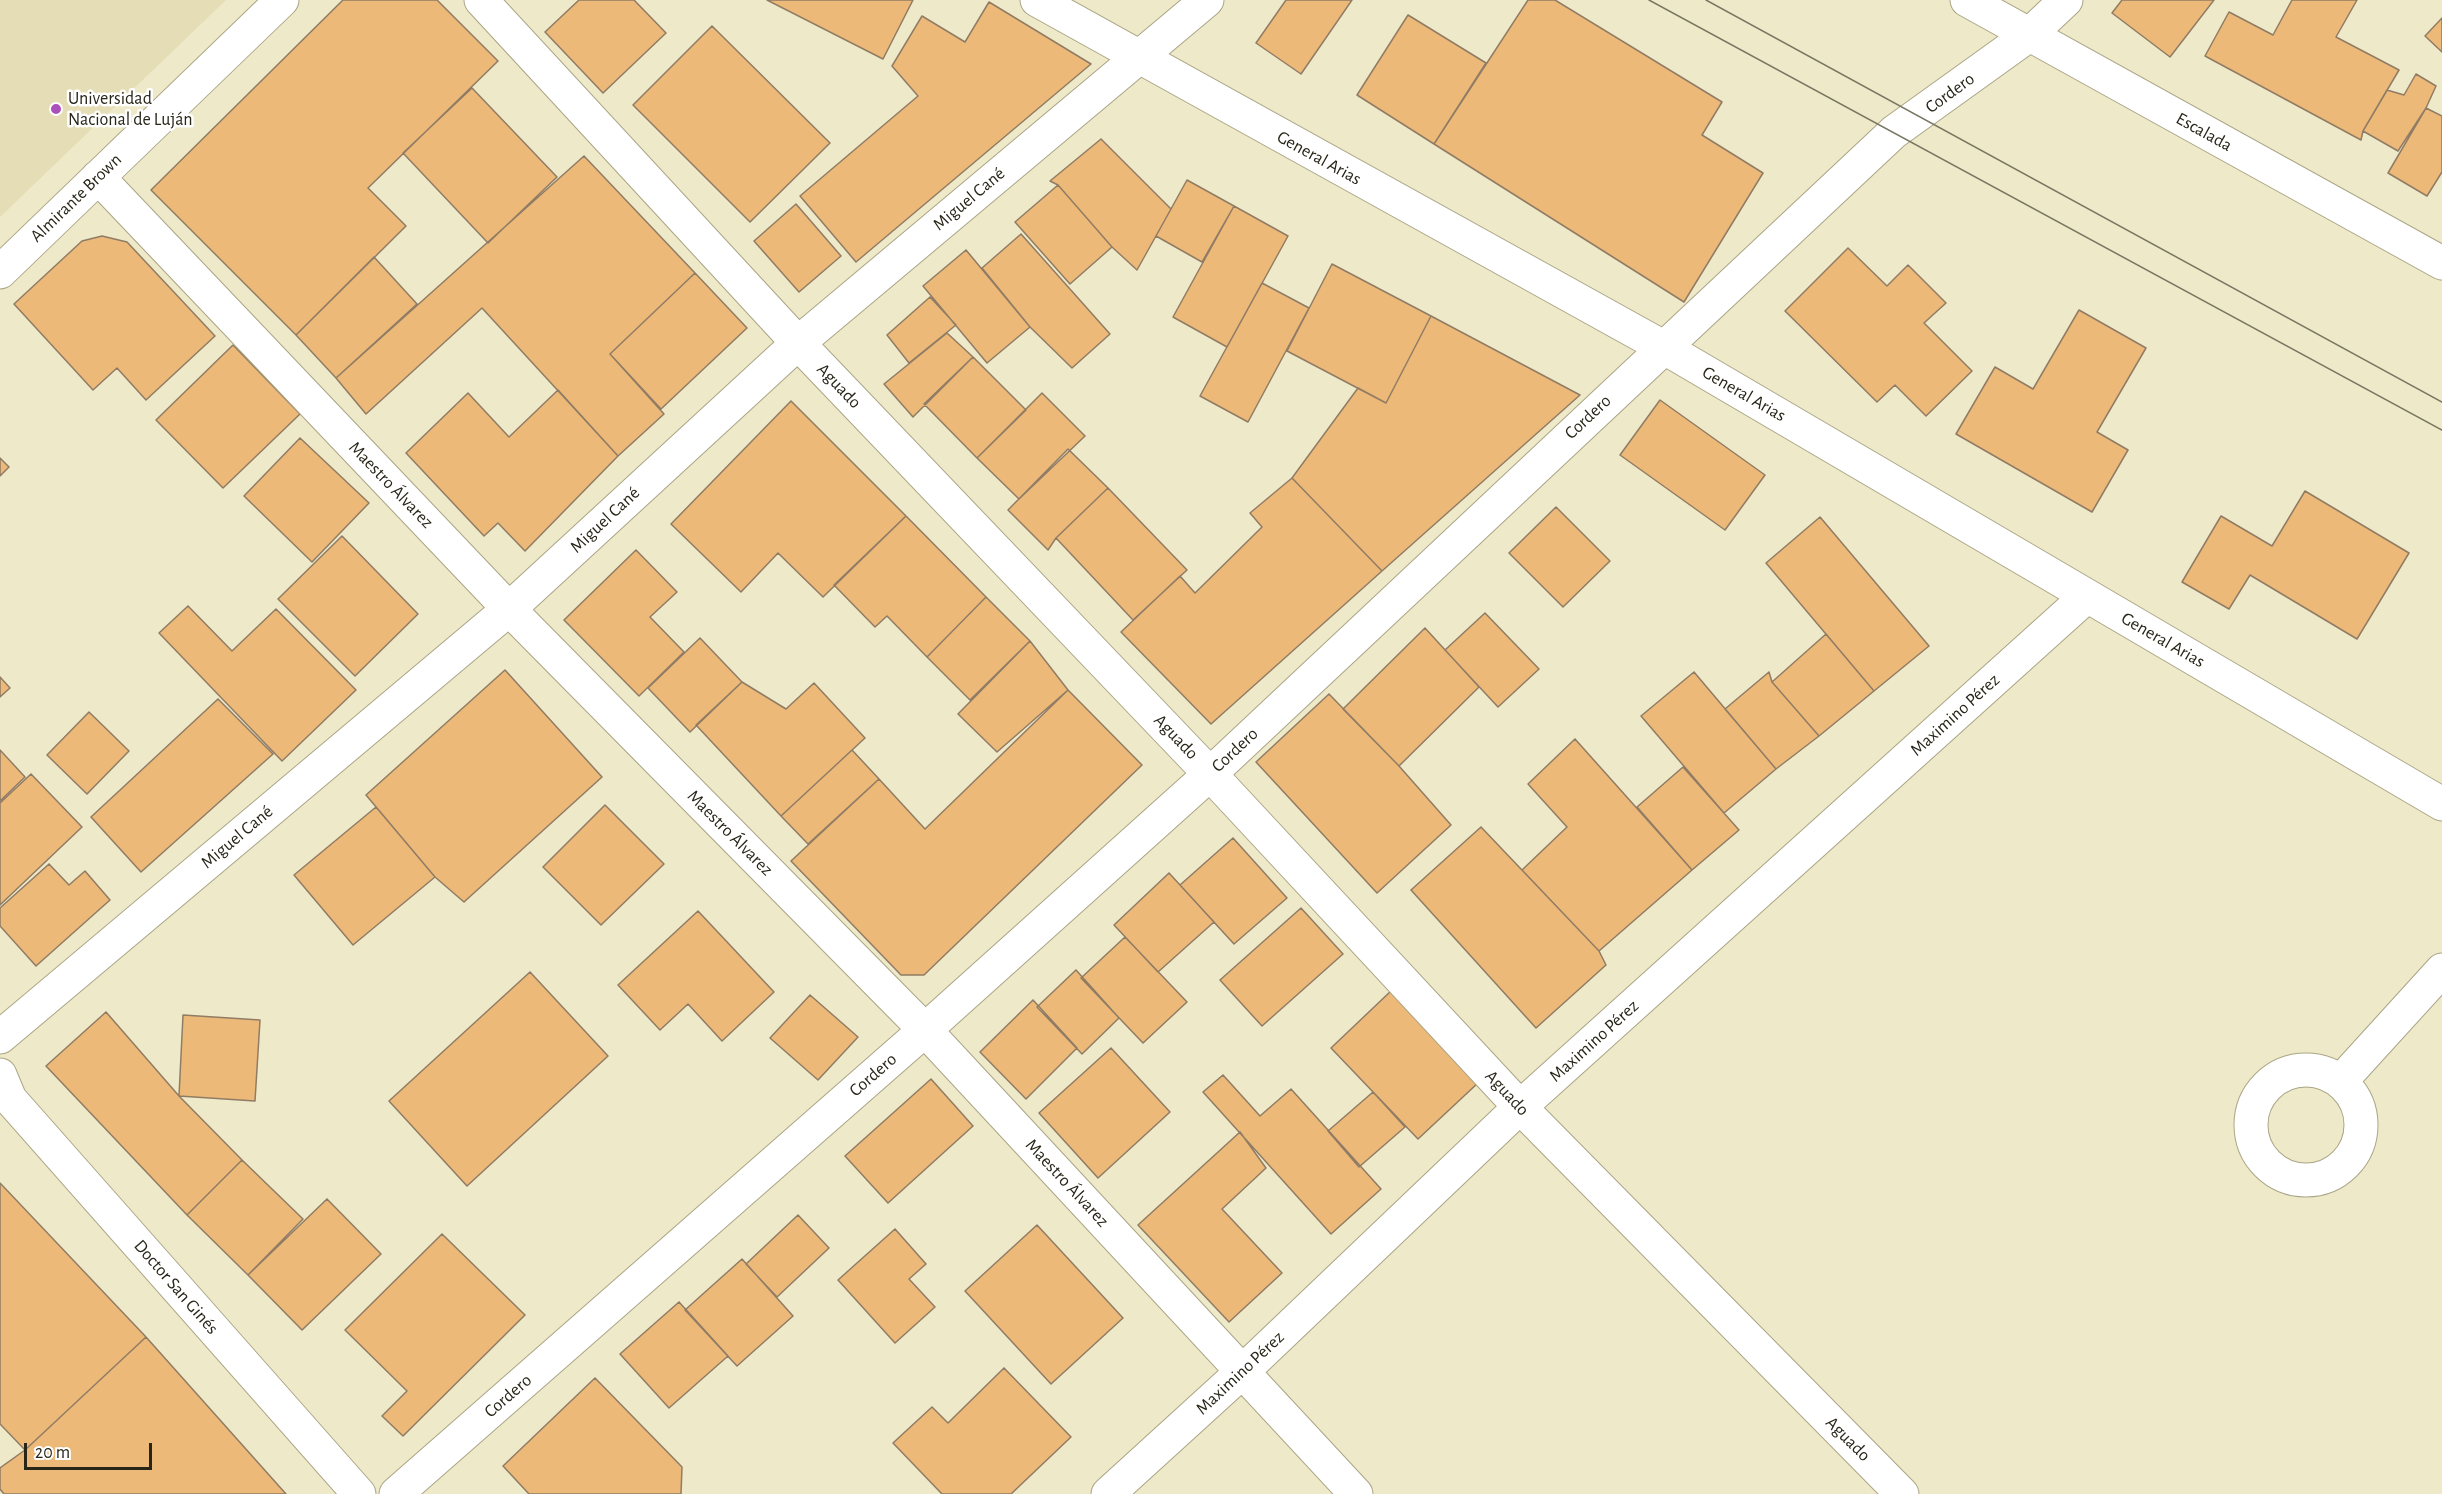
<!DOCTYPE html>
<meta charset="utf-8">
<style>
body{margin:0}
#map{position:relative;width:2442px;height:1494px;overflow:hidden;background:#eee9c8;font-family:"Alegreya Sans",sans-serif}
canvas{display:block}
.scale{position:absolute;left:24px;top:1443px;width:128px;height:27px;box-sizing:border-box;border:3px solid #282619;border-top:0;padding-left:8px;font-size:18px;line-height:21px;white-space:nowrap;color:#282619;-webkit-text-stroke:4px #fff;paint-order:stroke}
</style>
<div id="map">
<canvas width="2442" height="1494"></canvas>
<div class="scale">20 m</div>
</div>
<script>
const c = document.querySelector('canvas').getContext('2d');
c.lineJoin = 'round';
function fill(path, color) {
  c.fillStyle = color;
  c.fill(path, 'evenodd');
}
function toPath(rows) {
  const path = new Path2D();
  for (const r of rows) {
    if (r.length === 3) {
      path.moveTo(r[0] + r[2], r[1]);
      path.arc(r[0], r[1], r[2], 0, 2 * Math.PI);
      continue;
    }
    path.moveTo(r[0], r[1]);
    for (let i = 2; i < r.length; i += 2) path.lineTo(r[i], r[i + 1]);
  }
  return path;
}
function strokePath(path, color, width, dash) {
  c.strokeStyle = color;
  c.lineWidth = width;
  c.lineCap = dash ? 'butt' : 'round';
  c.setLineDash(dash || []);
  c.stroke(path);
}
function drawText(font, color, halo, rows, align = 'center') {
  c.font = font + ' "Alegreya Sans",sans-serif';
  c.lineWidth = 5;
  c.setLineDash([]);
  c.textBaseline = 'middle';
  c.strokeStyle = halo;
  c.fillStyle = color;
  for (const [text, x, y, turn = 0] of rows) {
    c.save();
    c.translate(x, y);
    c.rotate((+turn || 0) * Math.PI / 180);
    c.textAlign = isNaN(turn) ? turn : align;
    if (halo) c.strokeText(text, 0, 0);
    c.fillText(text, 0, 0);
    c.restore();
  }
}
const built = toPath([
 [0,0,226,0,0,217]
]);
const building = toPath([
 [343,0,437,0,498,61,368,188,406,226,296,335,151,190,343,0],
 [579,0,634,0,666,33,603,93,545,32,579,0],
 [767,0,913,0,883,59,767,0],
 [1286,0,1352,0,1301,74,1256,43,1286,0],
 [1528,0,1555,0,1722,102,1702,135,1763,173,1684,302,1434,144,1528,0],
 [2122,0,2214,0,2170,57,2112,13,2122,0],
 [2292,0,2357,0,2336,37,2399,70,2363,131,2361,140,2205,56,2229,12,2273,35,2292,0],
 [989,2,1091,64,856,262,800,196,918,96,892,66,922,16,965,42,989,2],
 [1408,15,1486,63,1434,144,1357,95,1408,15],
 [2442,18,2442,52,2425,36,2442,18],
 [712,26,830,143,750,222,633,105,712,26],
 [2416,74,2436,86,2426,108,2398,151,2363,131,2387,90,2404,95,2416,74],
 [472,88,557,177,488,243,403,153,472,88],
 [2426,108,2442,116,2442,172,2427,196,2388,173,2426,108],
 [1101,139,1171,209,1137,270,1112,247,1058,185,1050,181,1101,139],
 [584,156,695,273,610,354,664,414,618,456,482,308,366,414,336,378,584,156],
 [1187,180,1234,206,1202,262,1156,236,1187,180],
 [1058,185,1112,247,1070,284,1015,222,1058,185],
 [796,204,841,256,799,292,754,241,796,204],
 [1234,206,1288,236,1227,347,1173,317,1234,206],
 [1021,234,1110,334,1072,368,1030,327,982,268,1021,234],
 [102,236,127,242,215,336,146,400,117,368,93,390,14,304,82,241,102,236],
 [1848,248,1887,286,1908,265,1946,303,1924,323,1972,371,1926,416,1895,385,1877,402,1785,311,1848,248],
 [966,250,1030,327,987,363,923,286,966,250],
 [374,257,417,304,336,378,296,335,374,257],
 [1332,264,1431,316,1386,403,1287,351,1332,264],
 [695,273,747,328,661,409,610,354,695,273],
 [1262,283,1309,308,1248,422,1200,396,1262,283],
 [930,297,956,325,909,363,887,335,930,297],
 [2079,310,2146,348,2097,432,2128,450,2092,512,1956,434,1995,367,2033,389,2079,310],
 [1431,316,1580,395,1382,571,1292,478,1358,388,1386,403,1431,316],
 [947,333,973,357,913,417,884,384,947,333],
 [233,345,300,414,223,488,156,420,233,345],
 [973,357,1026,410,977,458,924,404,973,357],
 [558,390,618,456,525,551,498,523,484,536,406,453,468,393,509,437,558,390],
 [1042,393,1085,436,1019,499,977,458,1042,393],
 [1660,400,1765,475,1725,530,1620,455,1660,400],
 [791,401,906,516,823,597,778,553,741,592,671,524,791,401],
 [300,438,369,503,312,562,244,496,300,438],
 [1068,449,1108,488,1056,538,1048,550,1008,510,1068,449],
 [0,458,9,467,0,476,0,458],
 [1292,478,1382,571,1211,724,1121,632,1180,576,1195,593,1262,527,1250,513,1292,478],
 [1108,488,1187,570,1133,620,1056,538,1108,488],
 [2305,491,2409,553,2357,639,2250,575,2229,609,2182,582,2221,516,2272,546,2305,491],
 [1556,507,1610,561,1563,607,1509,553,1556,507],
 [906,516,986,597,927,657,887,616,875,627,834,585,906,516],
 [1820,517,1929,646,1874,691,1766,563,1820,517],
 [342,536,418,614,355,676,278,599,342,536],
 [636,550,677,592,650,617,684,652,639,696,564,620,636,550],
 [986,597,1030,641,970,700,927,657,986,597],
 [188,606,232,651,276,609,356,690,282,761,159,633,188,606],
 [1485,613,1539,669,1498,707,1445,650,1485,613],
 [1425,628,1479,687,1399,766,1343,709,1425,628],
 [1826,634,1874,691,1819,736,1772,682,1826,634],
 [700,638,742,682,690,732,648,688,700,638],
 [1030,641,1068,690,997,752,958,714,1030,641],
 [505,670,602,777,464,902,435,877,366,795,505,670],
 [1694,672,1776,769,1724,813,1641,716,1694,672],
 [1769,672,1772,682,1819,736,1776,769,1725,709,1769,672],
 [0,677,10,688,0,697,0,677],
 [742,682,786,709,814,683,865,738,781,816,696,725,742,682],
 [1068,690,1142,765,924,975,901,975,791,861,879,779,925,829,1068,690],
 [1329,694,1399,766,1451,825,1377,893,1256,762,1329,694],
 [218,699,273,754,141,872,91,817,218,699],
 [89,712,129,751,87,794,47,755,89,712],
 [1575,739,1692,870,1599,951,1522,870,1567,827,1528,784,1575,739],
 [0,750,25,777,0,801,0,750],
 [852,750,879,779,808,844,781,816,852,750],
 [1683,767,1739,830,1692,870,1637,807,1683,767],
 [31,774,82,827,0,905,0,803,31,774],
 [605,805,664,864,601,925,543,867,605,805],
 [376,807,435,877,353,945,294,875,376,807],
 [1481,827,1599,951,1606,965,1536,1028,1411,890,1481,827],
 [1233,838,1287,898,1234,944,1180,885,1233,838],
 [49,864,69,885,85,871,110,900,36,966,0,926,0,908,49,864],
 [1169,873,1214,922,1158,972,1114,925,1169,873],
 [1301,908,1343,954,1262,1026,1220,980,1301,908],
 [698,911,774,992,722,1041,688,1004,660,1030,618,985,698,911],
 [1125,937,1187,1002,1143,1043,1081,978,1125,937],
 [1076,970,1119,1018,1082,1054,1037,1007,1076,970],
 [530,972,608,1056,467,1186,389,1101,530,972],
 [1392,990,1479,1082,1418,1139,1331,1048,1392,990],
 [810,995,858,1037,818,1080,770,1038,810,995],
 [1033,1000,1077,1048,1026,1099,980,1052,1033,1000],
 [106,1012,179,1096,242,1160,187,1215,46,1066,106,1012],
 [183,1015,260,1020,255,1101,179,1096,183,1015],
 [1111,1048,1170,1112,1098,1178,1039,1113,1111,1048],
 [1223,1075,1260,1116,1291,1089,1381,1189,1331,1234,1203,1092,1223,1075],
 [931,1079,973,1126,888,1203,845,1156,931,1079],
 [1373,1092,1405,1127,1359,1167,1328,1131,1373,1092],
 [1240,1132,1266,1168,1222,1209,1282,1273,1229,1322,1138,1225,1240,1132],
 [242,1160,303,1219,248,1275,187,1215,242,1160],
 [0,1183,146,1337,25,1450,0,1424,0,1183],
 [327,1199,381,1254,302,1330,248,1275,327,1199],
 [798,1215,829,1248,777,1297,746,1264,798,1215],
 [1037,1225,1123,1318,1051,1384,965,1291,1037,1225],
 [895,1229,926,1264,909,1279,935,1307,895,1343,838,1280,895,1229],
 [442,1234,525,1315,403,1436,382,1416,407,1391,345,1330,442,1234],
 [742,1259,793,1316,737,1366,685,1310,742,1259],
 [679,1302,728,1356,669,1408,620,1354,679,1302],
 [146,1337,286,1494,4,1494,0,1489,0,1468,25,1450,146,1337],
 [1004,1368,1071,1437,1011,1494,942,1494,893,1443,932,1407,948,1423,1004,1368],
 [595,1378,682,1467,681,1494,529,1494,503,1466,595,1378]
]);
const minor = toPath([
 [481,0,798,343,1210,774,1520,1107,1902,1494],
 [1037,0,1663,347,2442,804],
 [1967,0,2442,263],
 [98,177,509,609,925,1030,1356,1494],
 [0,272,282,0],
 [0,1037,509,609,798,343,1207,0],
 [2306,1125,55],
 [0,1075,10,1099,359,1494],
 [2341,1081,2442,970],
 [396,1494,925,1030,1210,774,1894,132,2029,35,2066,0],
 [1108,1494,1243,1371,1520,1107,2087,596]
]);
const tram = toPath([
 [1649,0,2442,430],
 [1706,0,2442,402]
]);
const markers = [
 [56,109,6,"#ab4fba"]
];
const streetNames = [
 ["Cordero",1950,93,-36],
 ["Escalada",2204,132,29],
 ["General Arias",1319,158,29],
 ["Almirante Brown",76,198,-44],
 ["Miguel Cané",969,199,-40],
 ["Aguado",839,386,46],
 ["General Arias",1744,394,30],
 ["Cordero",1588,417,-43],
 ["Maestro Álvarez",391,485,46],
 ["Miguel Cané",605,520,-43],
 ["General Arias",2163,640,30],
 ["Maximino Pérez",1955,715,-42],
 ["Aguado",1176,737,46],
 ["Cordero",1235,750,-43],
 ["Maestro Álvarez",730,833,45],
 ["Miguel Cané",237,837,-40],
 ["Maximino Pérez",1594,1041,-42],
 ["Cordero",873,1075,-41],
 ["Aguado",1507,1093,47],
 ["Maestro Álvarez",1067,1183,47],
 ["Doctor San Ginés",176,1287,49],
 ["Maximino Pérez",1240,1373,-43],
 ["Cordero",508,1396,-41],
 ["Aguado",1848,1439,45]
];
const poiNames = [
 ["Universidad",68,99],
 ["Nacional de Luján",68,120]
];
fill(built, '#e4ddb5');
fill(building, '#edb978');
strokePath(building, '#907c64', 1.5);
strokePath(minor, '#aaa586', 35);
strokePath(minor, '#fff', 33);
strokePath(tram, '#797661', 1.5);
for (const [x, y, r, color] of markers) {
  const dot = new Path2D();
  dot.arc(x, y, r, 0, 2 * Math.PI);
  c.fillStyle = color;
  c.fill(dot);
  strokePath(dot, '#fff', 2);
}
drawText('18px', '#282619', '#fff', streetNames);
drawText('18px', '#282619', '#fff', poiNames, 'left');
</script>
